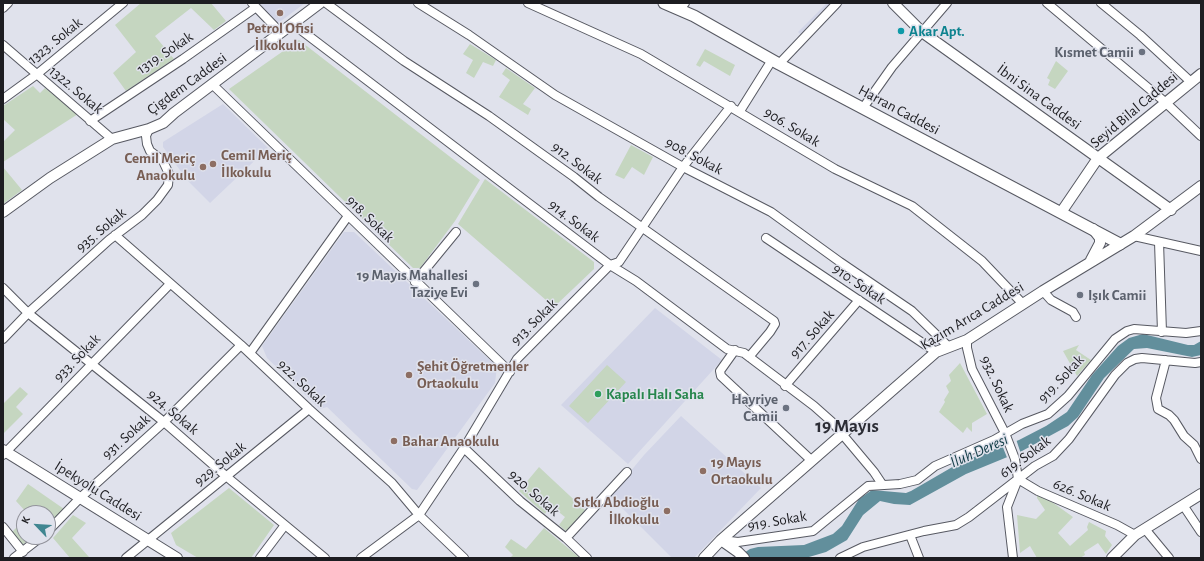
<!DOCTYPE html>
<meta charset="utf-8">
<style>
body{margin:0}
#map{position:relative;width:1204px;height:561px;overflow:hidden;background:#e0e2ec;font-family:"Alegreya Sans",sans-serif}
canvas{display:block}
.frame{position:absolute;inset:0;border:4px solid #1d1d21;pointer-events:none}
.north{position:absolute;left:16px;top:505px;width:40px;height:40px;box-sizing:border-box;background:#e0e2ec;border:1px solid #92939b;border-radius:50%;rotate:295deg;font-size:11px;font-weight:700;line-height:16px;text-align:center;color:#1d1d21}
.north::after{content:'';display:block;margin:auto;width:14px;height:18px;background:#408691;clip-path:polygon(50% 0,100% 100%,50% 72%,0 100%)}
</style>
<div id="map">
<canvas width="1204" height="561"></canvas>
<div class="frame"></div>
<div class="north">K</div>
</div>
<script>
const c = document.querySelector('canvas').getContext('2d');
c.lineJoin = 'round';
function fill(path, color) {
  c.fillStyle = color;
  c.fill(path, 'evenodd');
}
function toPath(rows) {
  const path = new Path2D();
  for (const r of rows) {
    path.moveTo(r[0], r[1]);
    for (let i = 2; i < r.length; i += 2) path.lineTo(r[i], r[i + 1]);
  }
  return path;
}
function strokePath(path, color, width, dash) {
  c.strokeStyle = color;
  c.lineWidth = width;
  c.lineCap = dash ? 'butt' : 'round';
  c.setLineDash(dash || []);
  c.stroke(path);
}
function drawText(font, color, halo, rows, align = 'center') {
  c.font = font + ' "Alegreya Sans",sans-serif';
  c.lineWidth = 3;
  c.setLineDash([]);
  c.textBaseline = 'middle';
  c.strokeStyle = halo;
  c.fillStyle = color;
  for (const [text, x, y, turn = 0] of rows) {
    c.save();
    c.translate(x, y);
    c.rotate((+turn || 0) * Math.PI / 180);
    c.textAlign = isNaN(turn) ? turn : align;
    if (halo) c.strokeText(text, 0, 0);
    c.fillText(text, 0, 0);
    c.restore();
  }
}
const built = toPath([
 [260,3,305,3,277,24],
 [827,3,844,3,807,40,798,32],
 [223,104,268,148,210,203,188,181,163,147,163,142],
 [344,232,354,232,497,367,495,383,417,490,412,489,327,407,320,409,267,358,262,346],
 [655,308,722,360,628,464,561,405],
 [681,416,761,488,694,558,672,558,610,496,644,455]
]);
const green = toPath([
 [141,3,211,3,226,21,214,30,191,8,155,36,174,59,126,91,113,73,136,52,115,25],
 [299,40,480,180,455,221,420,268,413,268,229,89],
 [470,44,496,60,493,66,483,62,474,78,466,73,473,60,463,54],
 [705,49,735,65,730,76,704,61,700,67,696,65],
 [1056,61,1068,71,1055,89,1048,85,1050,80,1047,78],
 [506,68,535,88,523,104,531,109,528,115,499,97,510,80,502,74],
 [33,86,40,93,45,88,78,114,3,162,3,142,15,130,3,119,3,106],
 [631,145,653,157,644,175,632,167,624,179,615,175],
 [3,167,22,190,3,204],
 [485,179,594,262,594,269,554,307,458,224],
 [1079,345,1076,350,1091,360,1077,376,1063,351],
 [960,363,987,414,972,423,972,432,967,427,963,433,939,412,945,402,944,400,949,392,946,386,951,381,949,375],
 [607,365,626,382,588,423,569,406],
 [20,387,28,394,16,407,23,414,3,434,3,404],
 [539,467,585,510,568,533,559,525,565,517,550,505,545,514,519,491],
 [28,484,64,509,62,512,48,524,48,513,27,513,16,501],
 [229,488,274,525,251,558,198,558,176,545,171,533],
 [1037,495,1052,502,1073,517,1058,533,1070,546,1088,530,1087,527,1089,522,1106,531,1105,536,1112,545,1106,554,1098,543,1084,552,1085,555,1080,558,1037,558,1030,546,1020,553,1017,515,1036,519,1045,510,1037,498],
 [73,515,86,523,72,538,89,557,87,558,70,558,53,538],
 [24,520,24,537,32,537,21,546,12,532],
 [544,528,580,558,510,558,513,555,505,547,511,539,526,549]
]);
const water = toPath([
 [1143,334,1188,345,1194,345,1201,341,1201,355,1192,357,1147,348,1134,349,1104,378,1078,417,1068,426,1022,451,966,474,910,505,894,504,880,501,863,515,847,540,826,552,809,557,736,558,750,549,758,547,804,545,833,534,842,526,859,499,872,490,906,493,911,491,961,462,1019,440,1046,426,1067,412,1092,375,1118,346,1129,338]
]);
const pier = toPath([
 [1016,439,1021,454,1008,460,1002,445]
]);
const minor = toPath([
 [252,3,281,33],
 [326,3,404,61,489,116,574,177,599,197,774,321,775,324,770,332,749,357],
 [418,3,469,35,555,95,683,167,771,212,840,262,912,311,948,346],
 [528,3,641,54,835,169,912,206,982,261,1022,303],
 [1047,3,1165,102,1201,136],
 [1101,3,1140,35,1191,82],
 [3,8,8,3],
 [680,9,685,3],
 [293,24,610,265,636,281,727,349,744,353,814,406,832,422,874,472,882,484],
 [3,45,112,139],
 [779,64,837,3],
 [212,84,510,372],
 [3,99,36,75,123,3],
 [863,108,892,67,947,3],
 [740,111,772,60],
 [90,121,183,59,255,8],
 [115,235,241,345,309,409,392,483,419,515,464,558],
 [1134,236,1201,251],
 [766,238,936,352],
 [1159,242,1162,332],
 [415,282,456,232],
 [3,288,28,313,164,422,227,477,325,558],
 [1043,291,1051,300,1073,312,1076,317],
 [3,339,28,313,109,240,142,215,157,200,168,185,169,174,163,161,150,151,147,144,146,136,149,129],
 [967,340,967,348,972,369,1005,433,1015,459,1018,479,1007,507,1013,558],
 [735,350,720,371,721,376,811,460],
 [250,353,348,216],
 [1166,360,1156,398,1158,409,1169,415,1174,420,1184,436,1194,445,1201,459],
 [785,386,859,300],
 [464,448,520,501,566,538,587,558],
 [3,455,170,284],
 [1018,479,1038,491,1117,525,1135,535],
 [1183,505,1201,532],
 [3,527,23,552],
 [1145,529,1169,558],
 [48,531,80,498,164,422,241,345],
 [910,535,919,558],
 [566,538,627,472],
 [722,540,738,542,813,531,868,486,900,484,917,480,935,466,994,440,1022,424,1048,414,1068,396,1115,339,1127,331,1134,329,1186,333,1201,331],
 [14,558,41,537],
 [126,558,309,409],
 [260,558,285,525],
 [361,558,419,515,464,448,517,359,610,265,619,262,683,167,731,106],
 [840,558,863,547,924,531,956,525,969,517,1035,466,1053,456,1069,439,1115,375,1127,363,1135,359,1142,358,1195,363,1201,362]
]);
const tertiary = toPath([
 [893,3,922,32,1171,210],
 [1062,211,1098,158,1201,74],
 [3,212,50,178,112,139,149,129,163,123,174,113,320,3],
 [1091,260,1100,243,1100,238,1093,229],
 [3,450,177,558],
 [721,540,738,552,744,558],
 [704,558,721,540,936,352,967,340,1043,291,1134,236,1201,186],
 [1112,558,1135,535,1201,494]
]);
const secondary = toPath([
 [664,3,694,16,779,64,1120,244]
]);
const markers = [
 [280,13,4,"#8d6e63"],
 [901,31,4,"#0f9aa8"],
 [1142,52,4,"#6b7280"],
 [213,164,4,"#8d6e63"],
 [203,167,4,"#8d6e63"],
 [476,284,4,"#6b7280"],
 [1080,295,4,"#6b7280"],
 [409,375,4,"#8d6e63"],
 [598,394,4,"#2e9e5b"],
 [786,408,4,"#6b7280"],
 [394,441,4,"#8d6e63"],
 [703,471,4,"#8d6e63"],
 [667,511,4,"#8d6e63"]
];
const educationNames = [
 ["Petrol Ofisi",280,28,"center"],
 ["İlkokulu",280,45,"center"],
 ["Cemil Meriç",221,155],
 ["İlkokulu",221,172],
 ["Cemil Meriç",195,158,"right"],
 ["Anaokulu",195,175,"right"],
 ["Şehit Öğretmenler",417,366],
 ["Ortaokulu",417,383],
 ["Bahar Anaokulu",402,441],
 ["19 Mayıs",711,462],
 ["Ortaokulu",711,479],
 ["Sıtkı Abdioğlu",659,502,"right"],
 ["İlkokulu",659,519,"right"]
];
const cultureNames = [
 ["Akar Apt.",909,31]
];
const streetNames = [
 ["1323. Sokak",55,41,-39],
 ["1319. Sokak",165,53,-34],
 ["Çigdem Caddesi",187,84,-36],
 ["1322. Sokak",76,90,40],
 ["İbni Sina Caddesi",1039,97,36],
 ["Harran Caddesi",899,110,28],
 ["Seyid Bilal Caddesi",1134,110,-40],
 ["906. Sokak",792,127,31],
 ["908. Sokak",694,156,28],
 ["912. Sokak",577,163,37],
 ["918. Sokak",370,219,44],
 ["914. Sokak",574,221,37],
 ["935. Sokak",101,230,-40],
 ["910. Sokak",859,284,34],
 ["Kazım Arıca Caddesi",972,316,-31],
 ["913. Sokak",534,322,-45],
 ["917. Sokak",812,334,-49],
 ["933. Sokak",77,358,-46],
 ["919. Sokak",1061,379,-47],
 ["922. Sokak",302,383,43],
 ["932. Sokak",997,384,65],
 ["924. Sokak",173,412,40],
 ["931. Sokak",126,437,-42],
 ["619. Sokak",1025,457,-37],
 ["929. Sokak",220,464,-39],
 ["İpekyolu Caddesi",98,491,32],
 ["920. Sokak",534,493,41],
 ["626. Sokak",1082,495,23],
 ["919. Sokak",777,521,-10]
];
const worshipNames = [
 ["Kısmet Camii",1134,52],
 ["19 Mayıs Mahallesi",468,275],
 ["Taziye Evi",468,292],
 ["Işık Camii",1088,295,"left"],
 ["Hayriye",778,399],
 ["Camii",778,416]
];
const leisureNames = [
 ["Kapalı Halı Saha",606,394]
];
const waterNames = [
 ["İluh Deresi",979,451,-24]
];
const districtNames = [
 ["19 Mayıs",847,426]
];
fill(built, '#d2d5e7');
fill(green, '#c5d6c0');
fill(water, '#628f9c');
fill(pier, '#e0e2ec');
strokePath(minor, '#575962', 10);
strokePath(tertiary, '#575962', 12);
strokePath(secondary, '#575962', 13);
strokePath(minor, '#fff', 8);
strokePath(tertiary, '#fff', 10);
strokePath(secondary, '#fff', 11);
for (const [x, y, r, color] of markers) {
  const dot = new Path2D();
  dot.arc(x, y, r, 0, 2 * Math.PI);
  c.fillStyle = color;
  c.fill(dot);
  strokePath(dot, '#e0e2ec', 1.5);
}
drawText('bold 15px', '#785e54', '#e0e2ec', educationNames, 'left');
drawText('bold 15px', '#0d838f', '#e0e2ec', cultureNames, 'left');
drawText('15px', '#1d1d21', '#e0e2ec', streetNames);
drawText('bold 15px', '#5b616d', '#e0e2ec', worshipNames, 'right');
drawText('bold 15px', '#27864d', '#e0e2ec', leisureNames, 'left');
drawText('italic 16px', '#113c46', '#e0e2ec', waterNames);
drawText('bold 19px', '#2c2d35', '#e0e2ec', districtNames);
</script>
